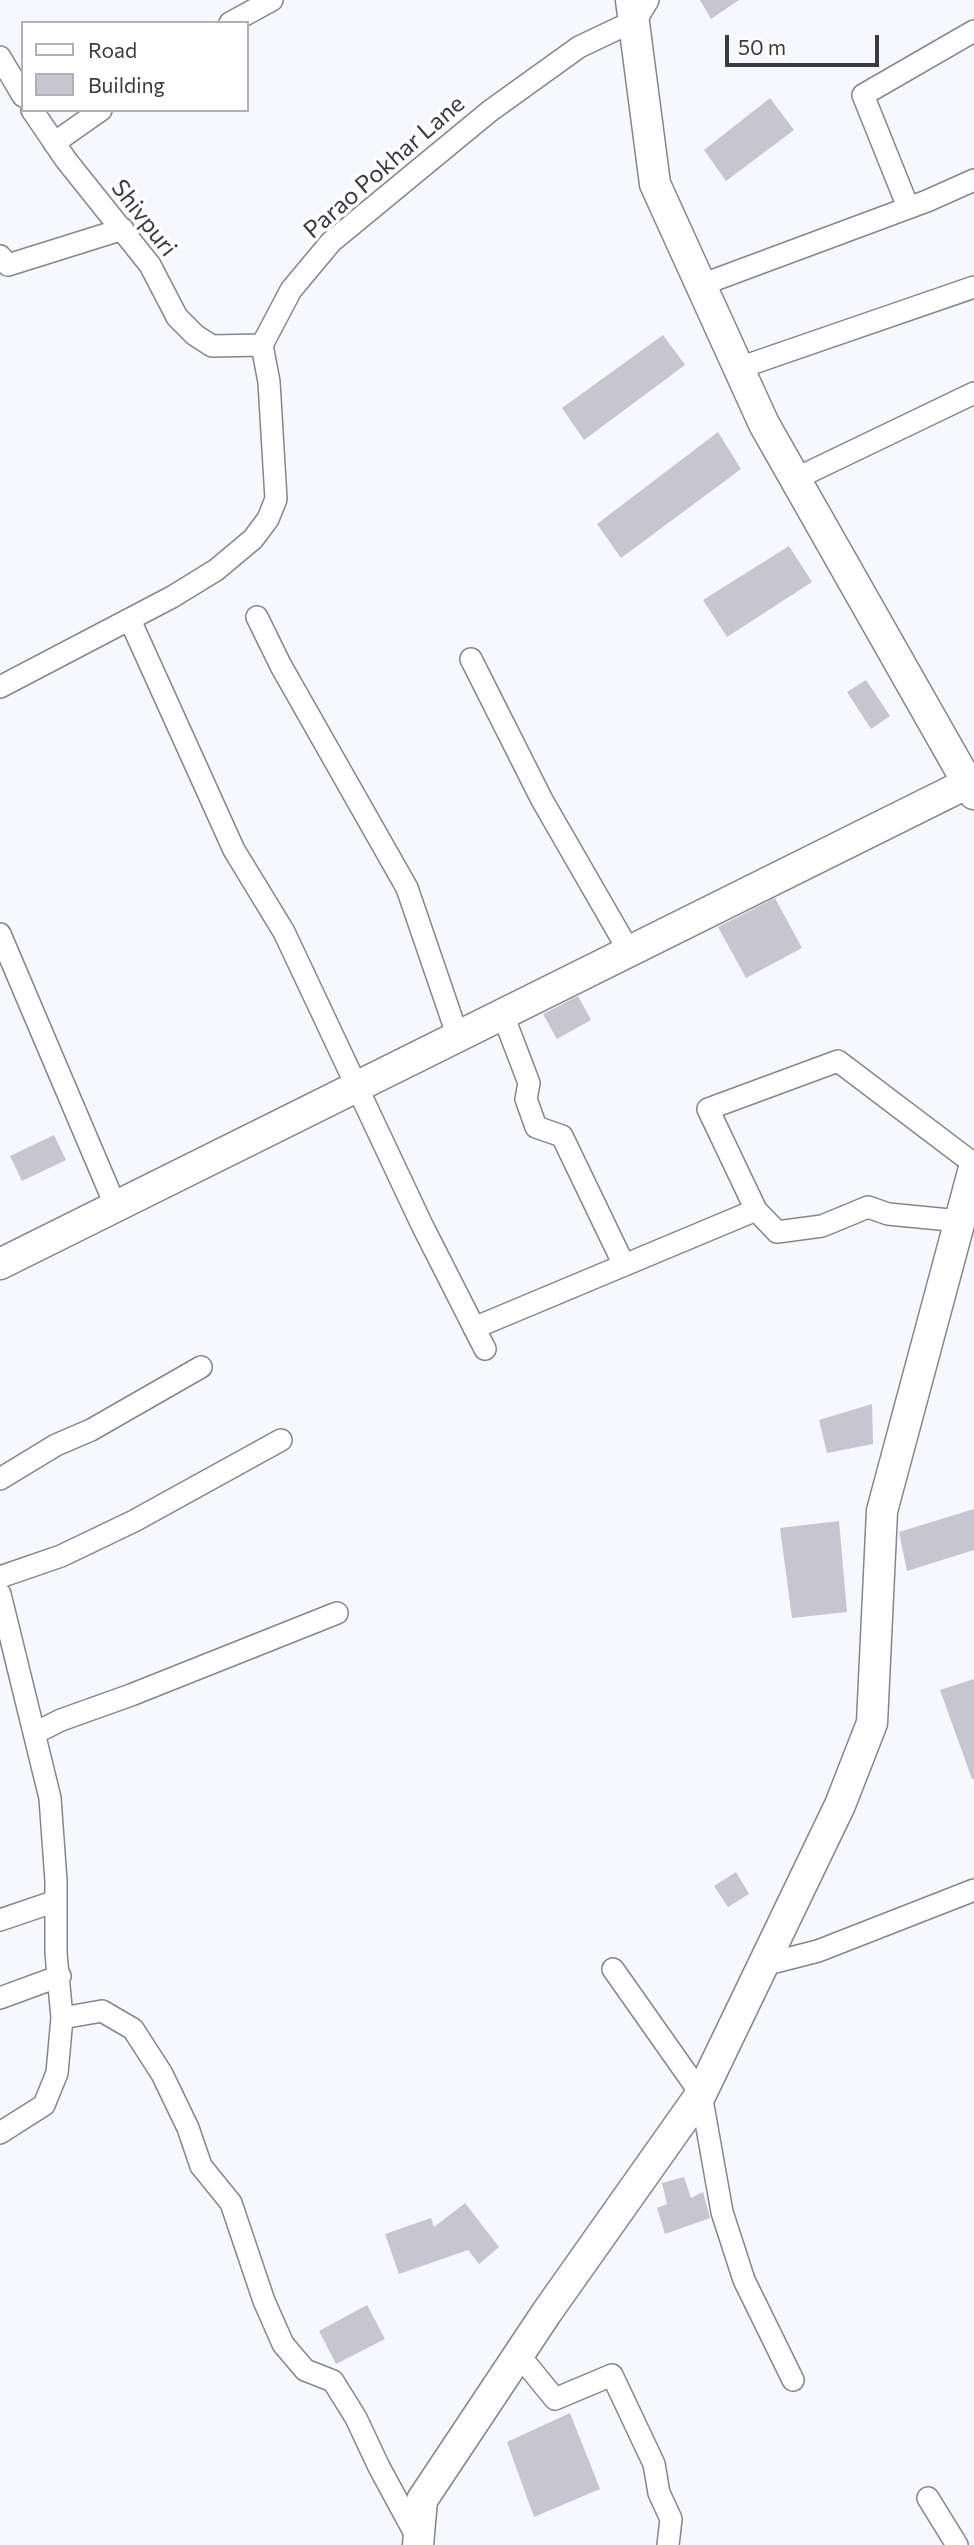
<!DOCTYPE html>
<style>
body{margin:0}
#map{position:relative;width:974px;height:2545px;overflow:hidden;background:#f7f7fe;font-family:Commissioner,sans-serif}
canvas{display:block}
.legend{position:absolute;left:21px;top:21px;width:228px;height:91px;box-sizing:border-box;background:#fff;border:2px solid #b1b0b2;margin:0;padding:9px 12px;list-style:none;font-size:21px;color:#3b3a3f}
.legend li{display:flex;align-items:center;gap:14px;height:35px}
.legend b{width:35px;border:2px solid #b1b0b2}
.scale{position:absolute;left:725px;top:35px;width:154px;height:32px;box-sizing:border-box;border:4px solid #3b3a3f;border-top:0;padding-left:9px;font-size:21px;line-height:24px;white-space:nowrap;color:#3b3a3f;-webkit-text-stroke:5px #fff;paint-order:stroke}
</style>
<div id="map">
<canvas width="974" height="2545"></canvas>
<ul class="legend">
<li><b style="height:9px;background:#fff"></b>Road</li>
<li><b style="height:19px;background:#c6c5d0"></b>Building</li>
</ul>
<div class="scale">50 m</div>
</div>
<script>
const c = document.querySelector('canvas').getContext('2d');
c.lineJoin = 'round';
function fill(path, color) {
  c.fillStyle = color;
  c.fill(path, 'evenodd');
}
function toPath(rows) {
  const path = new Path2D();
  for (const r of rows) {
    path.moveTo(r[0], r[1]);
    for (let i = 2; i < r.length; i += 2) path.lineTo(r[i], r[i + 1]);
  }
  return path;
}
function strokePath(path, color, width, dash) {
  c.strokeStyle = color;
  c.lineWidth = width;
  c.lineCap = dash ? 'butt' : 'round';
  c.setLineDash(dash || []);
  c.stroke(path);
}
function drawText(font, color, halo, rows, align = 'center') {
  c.font = font + ' Commissioner,sans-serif';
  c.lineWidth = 7;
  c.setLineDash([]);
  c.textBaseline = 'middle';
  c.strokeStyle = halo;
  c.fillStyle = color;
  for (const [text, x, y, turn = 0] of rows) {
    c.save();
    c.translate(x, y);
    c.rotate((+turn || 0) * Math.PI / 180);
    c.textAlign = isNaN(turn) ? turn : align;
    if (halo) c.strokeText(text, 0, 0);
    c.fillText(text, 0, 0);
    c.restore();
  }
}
const building = toPath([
 [700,0,739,0,711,19],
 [770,98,794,130,726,181,704,150],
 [663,335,685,365,584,440,562,408],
 [718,432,741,469,621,558,597,524],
 [789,546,812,582,727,637,703,600],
 [866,680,890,716,871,729,847,692],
 [775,898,802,948,746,978,718,927],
 [578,996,591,1020,557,1039,543,1014],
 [54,1135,66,1160,22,1181,10,1156],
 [872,1404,873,1444,827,1453,819,1420],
 [974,1509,974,1550,907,1571,899,1532],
 [839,1521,847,1612,792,1618,780,1528],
 [974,1679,974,1779,972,1779,940,1690],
 [736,1872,749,1894,728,1907,714,1886],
 [684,2177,691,2198,703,2192,710,2218,665,2234,657,2208,667,2204,662,2183],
 [465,2203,499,2247,479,2264,468,2250,399,2274,385,2234,431,2218,434,2227],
 [367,2305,385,2339,336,2364,319,2331],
 [570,2413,600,2489,534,2517,507,2442]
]);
const minor = toPath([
 [230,23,272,0],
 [0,57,23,96],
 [32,110,66,160,150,265,177,317,195,335,212,346,262,345],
 [54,143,101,110],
 [908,207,863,95,974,31],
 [0,256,8,265,123,229],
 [701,285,927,201,974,180],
 [739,368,974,287],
 [795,479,974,393],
 [257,617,281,666,407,888,458,1037],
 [130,620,234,850,284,932,422,1225,485,1349],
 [471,659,542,800,629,951],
 [0,687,172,597,216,570,253,539,268,519,276,499,269,382,262,345,291,290,331,242,490,111,579,47,636,20,648,0],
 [0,934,116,1207],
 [503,1015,529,1083,526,1099,536,1127,562,1136,624,1265],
 [756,1210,708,1109,838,1061,974,1164],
 [474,1328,756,1210,777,1232,822,1226,868,1207,888,1214,960,1221],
 [0,1479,56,1445,91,1430,201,1367],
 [0,1577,61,1556,134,1521,281,1440],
 [0,1594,50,1798,56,1881,56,1953,62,2018,57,2073,44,2105,0,2133],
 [35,1733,61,1720,131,1695,337,1613],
 [0,1920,56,1901],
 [763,1965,818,1951,974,1890],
 [613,1969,701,2094,722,2212,744,2280,793,2380],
 [0,1998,60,1976],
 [62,2018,102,2011,133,2029,162,2074,188,2128,201,2166,231,2203,264,2301,283,2344,305,2370,333,2381,356,2418,379,2467,418,2539],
 [519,2355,555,2399,612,2375,654,2464,659,2493,671,2519,668,2545],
 [928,2498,957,2545]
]);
const secondary = toPath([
 [631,0,655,184,764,424,974,794],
 [0,1264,974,780],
 [418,2545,422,2500,547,2312,701,2094,840,1805,872,1723,882,1511,974,1168]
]);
const streetNames = [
 ["Parao Pokhar Lane",384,167,-41],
 ["Shivpuri",144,218,52]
];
fill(building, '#c6c5d0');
strokePath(minor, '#86858f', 24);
strokePath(secondary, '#86858f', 33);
strokePath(minor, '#fff', 21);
strokePath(secondary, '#fff', 30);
drawText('24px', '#3b3a3f', '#fff', streetNames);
</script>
